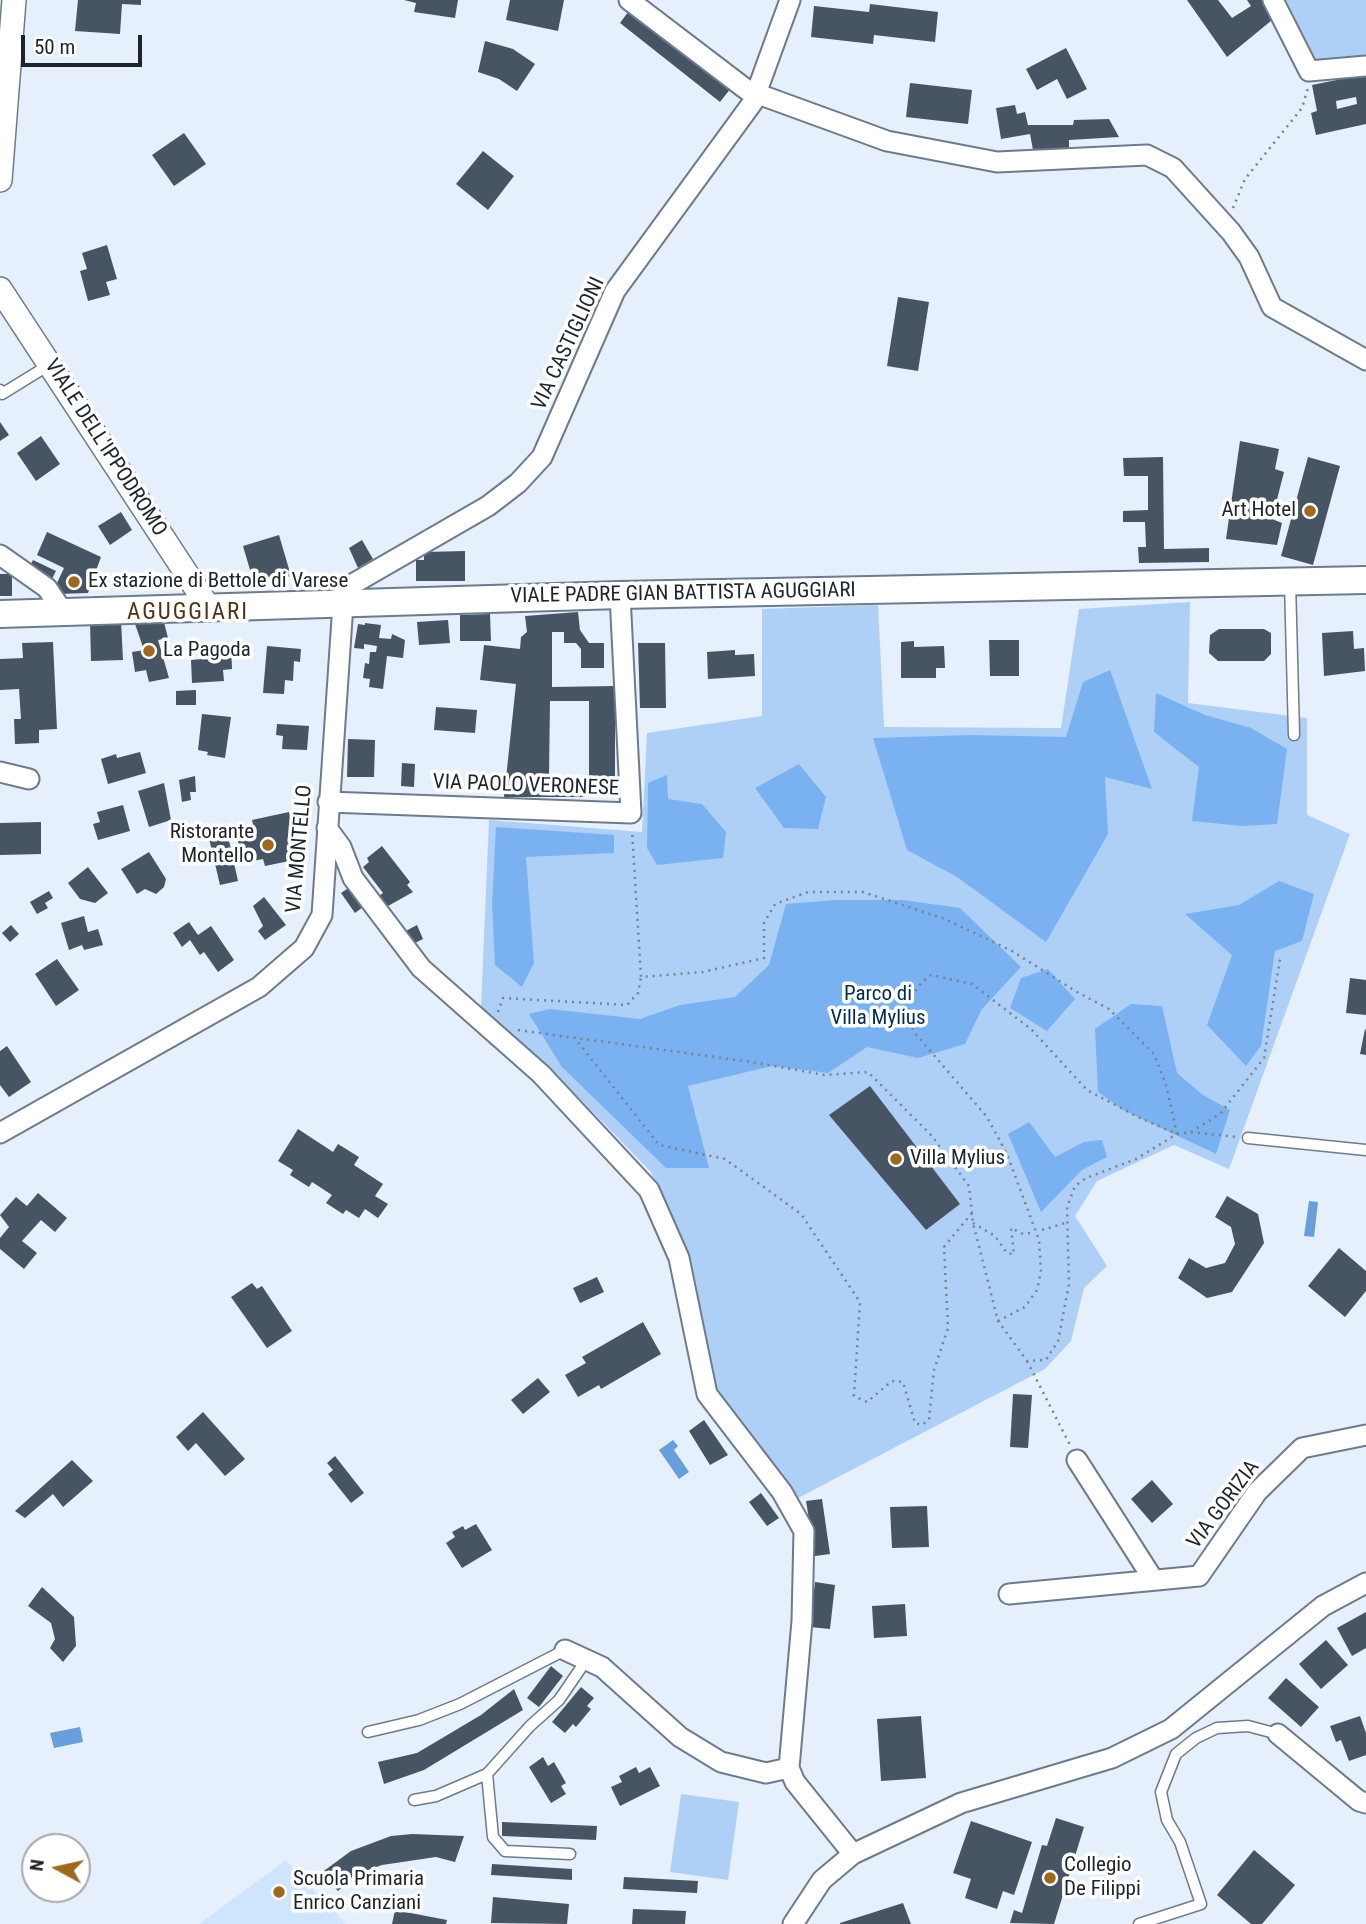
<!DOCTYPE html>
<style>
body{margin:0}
#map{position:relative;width:1366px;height:1924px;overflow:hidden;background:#e6f0fc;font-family:"Roboto Condensed",sans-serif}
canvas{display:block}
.north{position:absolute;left:21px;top:1833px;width:70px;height:70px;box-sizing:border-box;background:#fff;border:2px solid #a5a7aa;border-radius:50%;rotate:278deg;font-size:19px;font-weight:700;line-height:28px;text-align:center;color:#1e242b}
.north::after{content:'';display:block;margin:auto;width:24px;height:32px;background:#9c691e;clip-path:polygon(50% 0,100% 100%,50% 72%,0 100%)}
.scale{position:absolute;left:21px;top:35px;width:121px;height:32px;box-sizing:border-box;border:4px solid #1e242b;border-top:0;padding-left:9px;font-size:21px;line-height:24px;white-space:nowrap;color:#1e242b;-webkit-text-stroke:5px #fff;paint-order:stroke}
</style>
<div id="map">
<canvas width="1366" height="1924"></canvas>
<div class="north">N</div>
<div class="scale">50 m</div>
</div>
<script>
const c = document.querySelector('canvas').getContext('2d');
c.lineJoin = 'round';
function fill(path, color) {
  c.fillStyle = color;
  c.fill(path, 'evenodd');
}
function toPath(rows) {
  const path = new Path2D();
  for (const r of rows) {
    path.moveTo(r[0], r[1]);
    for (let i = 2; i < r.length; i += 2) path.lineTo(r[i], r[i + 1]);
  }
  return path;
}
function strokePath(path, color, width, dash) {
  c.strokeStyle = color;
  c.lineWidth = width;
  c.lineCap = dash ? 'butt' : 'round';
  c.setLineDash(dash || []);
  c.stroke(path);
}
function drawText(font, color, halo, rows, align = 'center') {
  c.font = font + ' "Roboto Condensed",sans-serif';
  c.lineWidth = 7;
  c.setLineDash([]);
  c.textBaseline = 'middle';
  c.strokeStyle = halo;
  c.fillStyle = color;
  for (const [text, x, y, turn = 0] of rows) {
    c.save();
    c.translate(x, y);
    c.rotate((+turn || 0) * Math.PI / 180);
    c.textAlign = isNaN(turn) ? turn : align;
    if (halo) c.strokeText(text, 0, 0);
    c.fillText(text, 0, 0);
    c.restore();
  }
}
const built = toPath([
 [286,1860,346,1924,199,1924]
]);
const green = toPath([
 [1286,0,1366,0,1366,55,1318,65],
 [1190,602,1188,703,1307,718,1307,815,1350,834,1229,1169,1174,1145,1097,1181,1075,1216,1107,1266,1084,1288,1071,1341,1045,1369,798,1498,730,1420,711,1380,696,1283,651,1172,549,1067,496,1027,481,1007,489,820,642,832,647,733,762,716,762,609,878,605,884,727,1061,728,1079,609],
 [681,1794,739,1802,728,1880,670,1872]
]);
const forest = toPath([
 [1110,670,1152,789,1105,777,1108,834,1046,942,957,877,907,850,873,738,972,735,1066,737,1083,682],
 [1156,693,1205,715,1251,728,1287,749,1277,824,1242,826,1192,821,1199,767,1154,732],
 [799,764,826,797,818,829,784,828,755,788],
 [667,775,668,799,702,804,726,832,723,858,657,865,647,848,648,783],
 [496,827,614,835,614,853,526,857,534,963,522,987,495,965,492,904],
 [1279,881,1314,894,1302,941,1275,951,1261,1046,1246,1066,1207,1025,1232,955,1185,914,1239,905],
 [835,900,903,900,960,908,1021,967,982,1009,965,1044,918,1058,867,1047,828,1073,772,1066,688,1086,709,1168,666,1168,562,1067,529,1014,550,1009,640,1019,680,1005,735,997,769,965,786,904],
 [1048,969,1075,999,1047,1031,1010,1008,1021,978],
 [1131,1004,1162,1006,1177,1073,1203,1095,1230,1110,1216,1154,1123,1110,1098,1092,1095,1029],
 [1029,1122,1055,1157,1084,1142,1102,1140,1107,1157,1082,1170,1041,1212,1008,1134]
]);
const water = toPath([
 [1309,1201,1318,1202,1314,1237,1304,1236],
 [673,1440,678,1446,674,1450,689,1472,679,1479,659,1450],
 [80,1727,83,1742,54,1748,50,1733]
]);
const building = toPath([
 [78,0,141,0,141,5,122,4,120,34,75,31],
 [404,0,458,0,455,18,414,12,416,3],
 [510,0,564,0,558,31,506,20],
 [1187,0,1218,0,1232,18,1251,6,1247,0,1269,0,1277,16,1227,57],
 [870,4,938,12,935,42,874,35,873,44,811,37,814,6,869,12],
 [631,8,731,88,720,102,620,23],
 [485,41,513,49,535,64,517,91,499,79,478,72],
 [1066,48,1087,89,1067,99,1057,79,1037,90,1026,69],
 [1366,74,1366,124,1316,135,1311,113,1317,111,1312,85],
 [1356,97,1357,104,1337,109,1336,101],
 [910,83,972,90,968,124,906,117],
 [1015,105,1017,114,1025,112,1028,125,1073,125,1074,120,1109,119,1119,137,1069,140,1069,151,1034,155,1030,134,1001,139,996,108],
 [184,133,206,164,174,186,152,155],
 [483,151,514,176,488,210,456,184],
 [107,245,117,279,106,282,110,295,88,301,80,271,87,269,82,253],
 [898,297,929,302,918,371,887,366],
 [0,422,9,435,0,441],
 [41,436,60,464,36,481,17,453],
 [1240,441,1279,449,1275,469,1284,472,1272,519,1282,523,1277,545,1226,539],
 [1163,457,1164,549,1209,548,1209,562,1139,563,1138,547,1146,547,1145,522,1123,522,1123,511,1148,510,1148,476,1124,476,1123,458],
 [1308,457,1340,466,1313,565,1281,556],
 [121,512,132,530,110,545,98,526],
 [47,532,101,557,88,593,58,594,57,583,64,568,37,555],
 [279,535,291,576,255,587,243,546],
 [362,540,373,559,358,568,349,548],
 [465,551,465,581,416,581,416,560,424,560,424,552],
 [33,560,56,571,52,579,29,568],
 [0,574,12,574,12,596,0,596],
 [578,612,580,630,589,643,604,643,604,668,581,668,581,649,576,643,564,643,564,632,552,632,552,687,615,686,615,797,504,797,516,684,480,680,484,645,520,649,521,637,527,632,525,616],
 [550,701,589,701,589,776,549,776],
 [490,614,491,641,460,641,460,615],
 [163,618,168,638,158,640,169,678,149,682,146,670,135,672,132,652,144,650,134,621],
 [121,620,123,660,91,661,90,621],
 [448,620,450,643,419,645,417,622],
 [365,623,381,625,379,638,391,639,392,634,405,640,403,658,387,656,383,689,369,687,370,679,363,678,365,663,369,664,370,652,376,652,377,646,364,644,364,649,354,648,358,624,365,625],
 [1219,629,1264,629,1271,633,1271,654,1264,661,1218,661,1209,653,1210,635],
 [1353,631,1354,649,1364,648,1365,671,1324,676,1322,633],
 [989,640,1019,640,1019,676,990,676],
 [914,641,914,647,944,646,945,668,936,668,936,678,901,678,901,642],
 [53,642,57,729,39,730,39,743,15,744,14,719,21,719,19,689,0,690,0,659,23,658,22,643],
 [638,643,665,643,666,708,640,708],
 [231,645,232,669,223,670,224,681,192,683,191,660,202,659,202,647],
 [267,646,301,649,300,662,294,661,293,681,285,680,284,694,263,693],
 [735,650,735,655,754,654,755,676,708,679,707,652],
 [196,690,196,705,176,705,176,691],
 [436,707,477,710,475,733,434,730],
 [202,714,231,717,225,758,207,755,208,752,198,750],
 [277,724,309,726,307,750,282,749,283,736,276,735],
 [348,739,375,740,374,777,347,777],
 [140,752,146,773,108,784,101,759,116,754,117,758],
 [402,763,415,764,414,787,401,786],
 [195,776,196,792,190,792,191,800,182,802,179,780],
 [164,783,171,820,149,827,138,791],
 [123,805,130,831,98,840,93,824,100,822,97,812],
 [289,812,299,859,265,866,263,859,243,863,236,832,254,828,252,820],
 [41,822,41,854,0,855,0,823],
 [221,827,222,830,231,828,233,835,228,836,238,881,220,885,207,830],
 [382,846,410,882,407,885,413,892,388,906,379,896,383,893,363,867,369,862,367,858],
 [149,852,166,879,164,887,156,894,145,889,137,894,121,869],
 [88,867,108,893,95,903,80,899,68,883],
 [350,887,363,907,355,913,341,893],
 [49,891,53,898,45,903,48,908,37,914,30,902],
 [264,897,286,925,265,940,258,931,263,926,253,906],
 [84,916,88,932,98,929,103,945,84,950,82,945,69,950,61,923],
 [189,922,198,935,211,926,234,960,218,972,204,952,200,955,190,940,182,947,173,933],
 [11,925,19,934,10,942,2,933],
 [417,925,423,939,411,945,404,932],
 [57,959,79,990,56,1006,35,974],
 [1350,978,1366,980,1366,1015,1346,1013],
 [1365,1029,1366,1030,1366,1055,1360,1054],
 [7,1046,31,1082,9,1097,0,1085,0,1051],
 [870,1086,960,1204,926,1230,829,1115],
 [298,1129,333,1152,338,1144,359,1157,354,1165,383,1184,375,1196,388,1204,378,1218,365,1209,359,1218,346,1210,343,1214,326,1203,332,1195,312,1182,309,1187,290,1175,293,1170,278,1161],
 [38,1193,67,1218,55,1232,41,1220,22,1241,37,1253,24,1269,0,1249,0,1238,9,1227,0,1215,16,1197,27,1206],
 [1227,1196,1258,1214,1264,1243,1232,1292,1207,1298,1178,1278,1189,1258,1206,1268,1225,1263,1235,1244,1231,1227,1215,1217],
 [1339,1248,1366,1271,1366,1291,1345,1317,1308,1286],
 [597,1277,604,1292,580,1303,573,1288],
 [252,1283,257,1289,262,1286,292,1331,267,1348,231,1297],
 [643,1322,661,1354,601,1389,599,1385,578,1397,565,1375,586,1363,582,1357],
 [538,1378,550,1392,523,1414,511,1400],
 [1013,1394,1032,1395,1028,1448,1010,1447],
 [203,1412,245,1459,225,1476,196,1443,188,1451,176,1437],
 [704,1420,728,1455,710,1465,689,1431],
 [335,1456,364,1493,351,1503,328,1474,333,1470,327,1463],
 [72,1460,93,1481,63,1507,53,1494,25,1518,15,1511],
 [1152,1480,1173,1504,1152,1523,1131,1499],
 [761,1493,779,1518,767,1526,749,1502],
 [822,1499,830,1554,815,1556,806,1501],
 [927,1506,929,1547,892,1548,890,1507],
 [476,1524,492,1550,462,1568,446,1543,455,1537,452,1532,463,1526,465,1530],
 [815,1582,835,1585,830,1629,810,1627],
 [42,1587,74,1617,76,1646,63,1662,50,1648,55,1639,51,1623,28,1606],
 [905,1604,907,1636,874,1638,872,1606],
 [1366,1612,1366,1648,1352,1656,1337,1628],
 [1326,1640,1348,1665,1321,1689,1299,1664],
 [551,1666,563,1676,539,1707,527,1698],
 [1286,1678,1319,1707,1301,1727,1268,1698],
 [581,1687,594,1698,587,1706,591,1709,576,1727,573,1724,565,1733,552,1722],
 [514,1689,523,1710,424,1770,384,1784,378,1762,417,1753,481,1715],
 [921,1716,926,1778,881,1781,877,1719],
 [1360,1716,1366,1733,1366,1755,1349,1761,1341,1740,1336,1742,1330,1726],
 [543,1757,548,1766,554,1762,566,1783,561,1786,566,1794,551,1803,529,1767],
 [636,1767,639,1773,650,1767,660,1786,620,1806,611,1787,622,1782,619,1776],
 [1056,1818,1084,1827,1054,1924,1010,1923,1014,1910,1022,1913,1042,1845,1047,1846],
 [971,1821,1032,1842,1014,1895,1003,1891,997,1909,965,1898,971,1879,953,1873],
 [502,1822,597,1826,596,1840,502,1836],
 [412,1834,464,1836,455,1862,436,1857,382,1865,354,1875,338,1891,321,1873,351,1851,391,1836],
 [1254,1850,1295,1885,1262,1924,1251,1924,1217,1895],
 [492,1864,572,1869,572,1880,491,1875],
 [624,1877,698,1881,697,1893,623,1889],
 [493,1897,569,1904,567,1924,491,1923],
 [903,1903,911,1924,840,1924,840,1923],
 [633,1909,686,1911,685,1924,632,1924],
 [395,1910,447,1920,446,1924,392,1924]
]);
const path = toPath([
 [1233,208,1245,179,1302,108,1308,88],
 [498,1012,503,998,627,1005,638,993,641,977],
 [518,1030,752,1062,824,1075,868,1072,932,1136,969,1186,973,1223,998,1321,1027,1361,1046,1360,1058,1341,1069,1284,1067,1207,1075,1186,1086,1178,1136,1159,1177,1134,1166,1085,1154,1054,1109,1009,1077,992,1012,951,945,919,863,892,808,892,775,904,764,923,764,958,703,972,641,977,632,830],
 [574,1037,659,1145,725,1159,801,1214,860,1302,854,1396,867,1402,892,1381,903,1382,915,1423,922,1425,929,1420,934,1370,948,1328,944,1247,972,1213],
 [1191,1132,1220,1114,1264,1058,1280,959],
 [973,1223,995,1236,1007,1253,1014,1254,1011,1228,1023,1234,1030,1233],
 [1042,1230,1065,1223],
 [998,1321,1025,1307,1037,1290,1041,1272,1039,1240,1007,1154,987,1117,914,1032,907,1015,910,998,922,982,931,975,972,984,1031,1029,1087,1090,1138,1117,1177,1134,1191,1132,1237,1137],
 [1027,1361,1070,1445]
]);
const service = toPath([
 [0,390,2,394,49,365],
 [1290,582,1294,735],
 [1248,1138,1366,1150],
 [368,1732,419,1720,460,1704,565,1650],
 [487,1774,493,1837,505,1851,570,1854],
 [414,1800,436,1796,487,1774,530,1726,559,1700,587,1659],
 [1139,1924,1201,1904,1180,1842,1167,1820,1161,1792,1176,1754,1196,1738,1217,1728,1248,1726,1278,1734]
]);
const minor = toPath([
 [629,0,747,90,887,141,997,162,1147,155,1173,168,1231,232,1249,257,1272,307,1366,360],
 [1273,0,1309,71,1366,66],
 [0,555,47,588,63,612],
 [0,772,29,779],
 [328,802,631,813,620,595],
 [327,828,341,847,353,878,421,968,541,1074,649,1190,679,1258,707,1394,782,1492,804,1531,802,1621,789,1768,795,1782,853,1854],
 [0,1133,259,987,304,948,322,915,344,589,488,506,518,483,542,457,615,291,753,102,790,0],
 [1077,1460,1153,1579],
 [1009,1594,1199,1576,1257,1492,1302,1448,1366,1435],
 [565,1650,602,1667,680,1737,721,1762,766,1773,789,1768],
 [1278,1734,1359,1801,1366,1803],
 [793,1924,822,1880,853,1854,961,1803,1112,1758,1171,1729,1323,1606,1366,1583]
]);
const tertiary = toPath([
 [0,180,14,0],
 [0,289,209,608]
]);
const secondary = toPath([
 [0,614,620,595,1366,580]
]);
const markers = [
 [1310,511,7,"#9c691e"],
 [74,582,7,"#9c691e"],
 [149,651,7,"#9c691e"],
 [268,845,7,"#9c691e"],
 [896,1159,7,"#9c691e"],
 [1050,1878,7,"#9c691e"],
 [279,1892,7,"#9c691e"]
];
const streetNames = [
 ["VIA CASTIGLIONI",569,344,-65],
 ["VIALE DELL'IPPODROMO",105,448,57],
 ["VIALE PADRE GIAN BATTISTA AGUGGIARI",683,594,-1],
 ["VIA PAOLO VERONESE",526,786,2],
 ["VIA MONTELLO",300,849,-85],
 ["VIA GORIZIA",1224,1505,-53]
];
const poiNames = [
 ["Art Hotel",1296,511,"right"],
 ["Ex stazione di Bettole di Varese",88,582],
 ["La Pagoda",163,651],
 ["Ristorante",254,833,"right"],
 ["Montello",254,857,"right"],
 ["Villa Mylius",910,1159],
 ["Collegio",1064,1866],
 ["De Filippi",1064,1890],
 ["Scuola Primaria",293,1880],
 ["Enrico Canziani",293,1904]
];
const parkNames = [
 ["Parco di",878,995],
 ["Villa Mylius",878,1019]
];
const neighbourhoodNames = [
 ["AGUGGIARI",188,613]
];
fill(built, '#cfe5fe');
fill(green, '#aed0f7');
fill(forest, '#7ab2f1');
fill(water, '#679edb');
fill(building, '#475464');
strokePath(service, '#6d7b8c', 13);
strokePath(minor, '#6d7b8c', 23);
strokePath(tertiary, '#6d7b8c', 26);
strokePath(secondary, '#6d7b8c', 30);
strokePath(path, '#79818a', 2.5, [2, 5]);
strokePath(service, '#fff', 10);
strokePath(minor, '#fff', 19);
strokePath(tertiary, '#fff', 23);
strokePath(secondary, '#fff', 26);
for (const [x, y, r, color] of markers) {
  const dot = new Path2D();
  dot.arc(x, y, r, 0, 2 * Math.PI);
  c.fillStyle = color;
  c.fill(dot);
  strokePath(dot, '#fff', 2.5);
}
drawText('21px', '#1e242b', '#fff', streetNames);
drawText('21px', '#1e242b', '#fff', poiNames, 'left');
drawText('21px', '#022a51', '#fff', parkNames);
c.letterSpacing = '2px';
drawText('23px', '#4d3412', '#fff', neighbourhoodNames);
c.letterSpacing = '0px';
</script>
